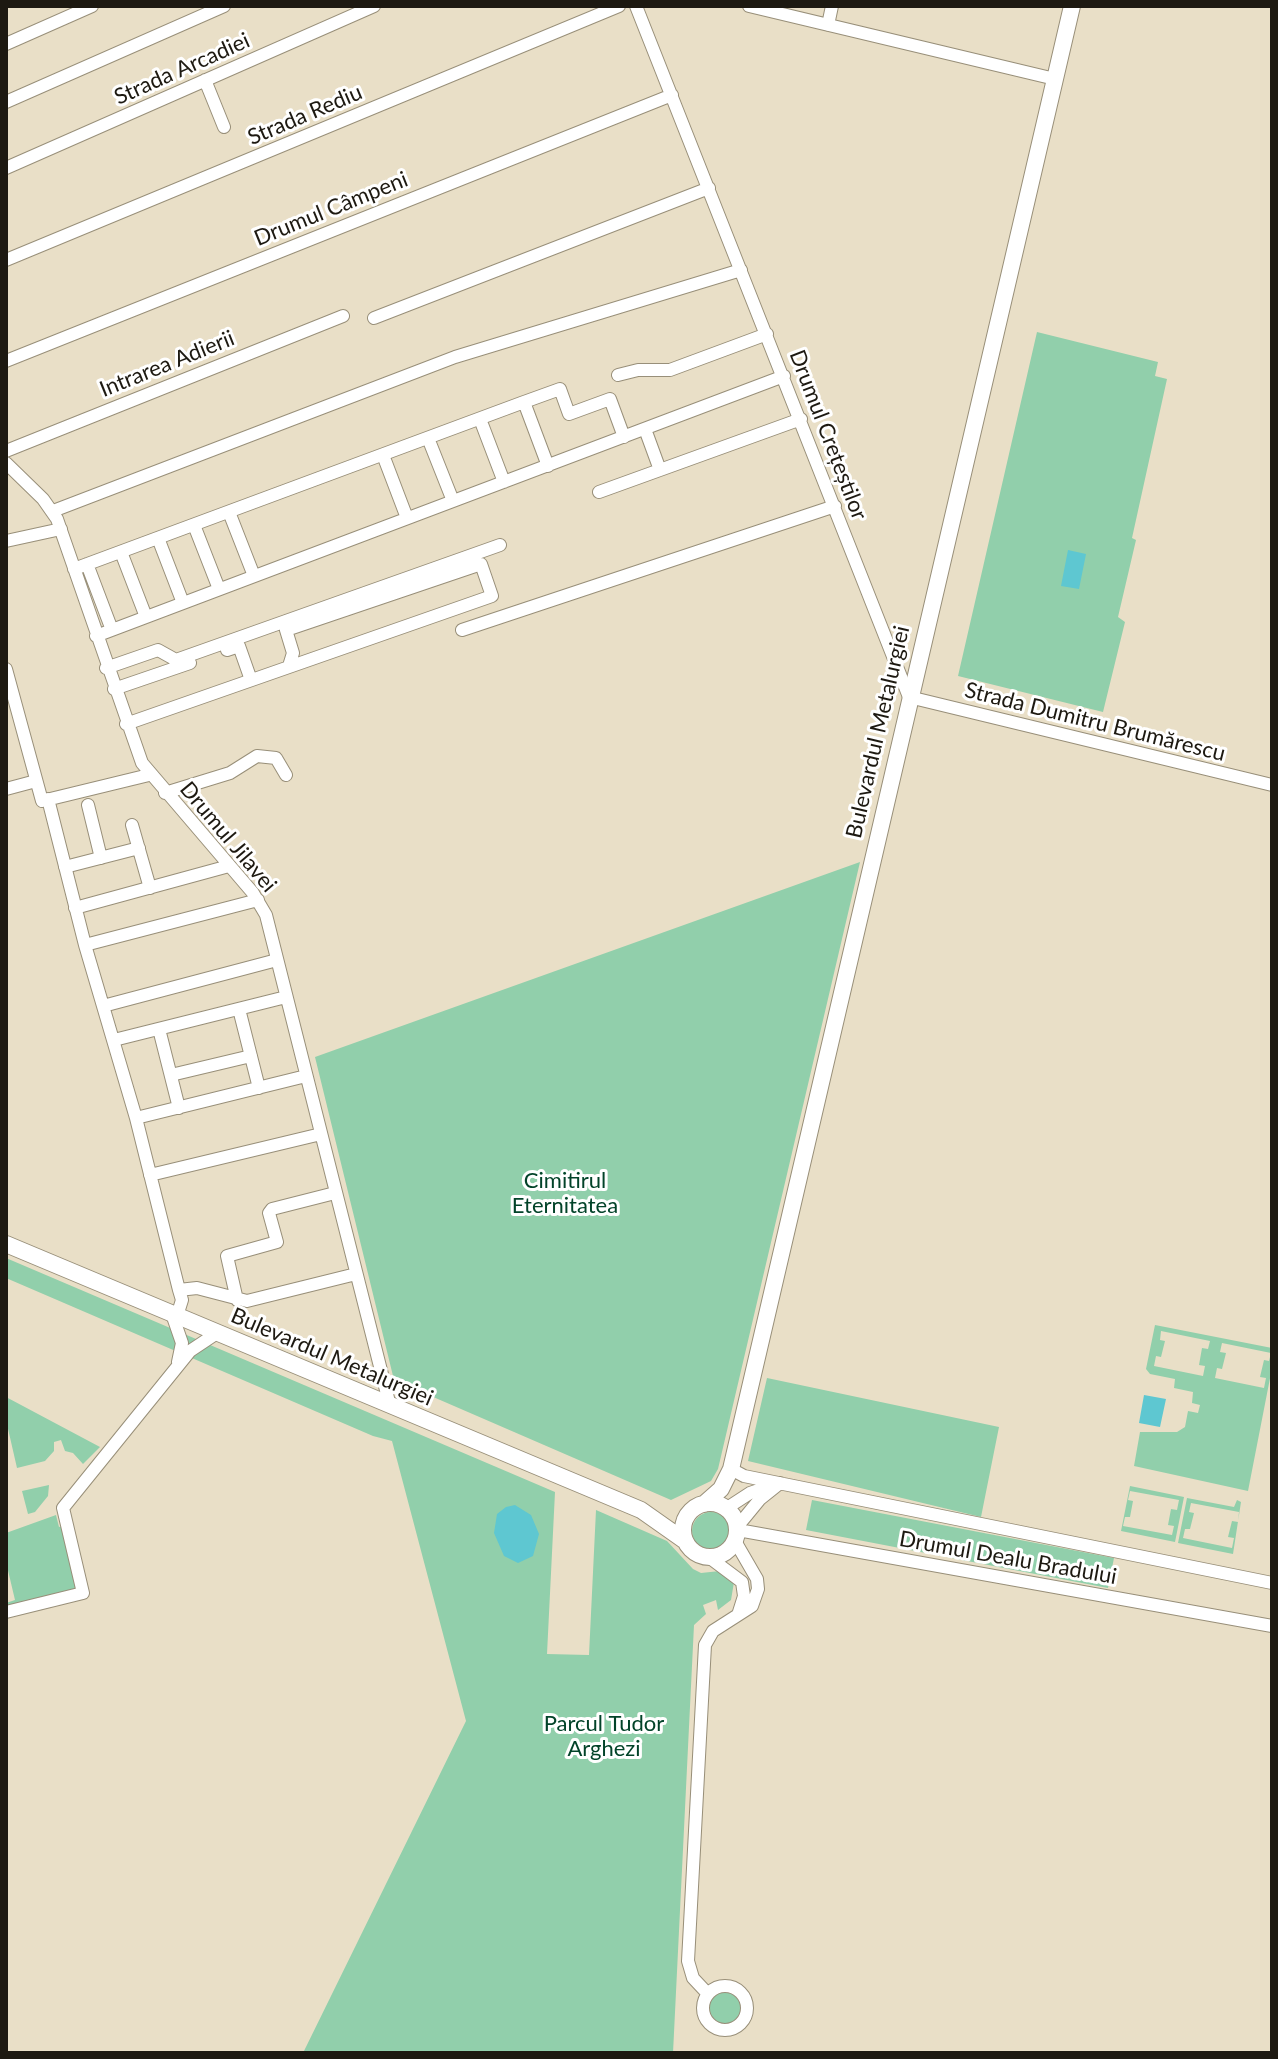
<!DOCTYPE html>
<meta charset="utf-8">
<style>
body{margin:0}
#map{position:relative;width:1278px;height:2059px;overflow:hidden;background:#e9dfc7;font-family:Lato,sans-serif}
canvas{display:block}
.frame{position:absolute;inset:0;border:8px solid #1d1911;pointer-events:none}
</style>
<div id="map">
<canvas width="1278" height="2059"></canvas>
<div class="frame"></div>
</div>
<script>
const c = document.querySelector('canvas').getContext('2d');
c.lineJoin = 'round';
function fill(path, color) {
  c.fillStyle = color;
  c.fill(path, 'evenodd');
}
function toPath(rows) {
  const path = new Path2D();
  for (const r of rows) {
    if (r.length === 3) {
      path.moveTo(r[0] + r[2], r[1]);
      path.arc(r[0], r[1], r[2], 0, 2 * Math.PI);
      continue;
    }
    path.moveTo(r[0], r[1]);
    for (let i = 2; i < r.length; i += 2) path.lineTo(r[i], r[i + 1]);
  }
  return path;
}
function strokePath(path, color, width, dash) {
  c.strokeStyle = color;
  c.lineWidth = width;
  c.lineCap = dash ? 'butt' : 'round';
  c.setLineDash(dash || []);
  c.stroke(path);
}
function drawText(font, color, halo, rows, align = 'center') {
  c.font = font + ' Lato,sans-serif';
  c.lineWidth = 6;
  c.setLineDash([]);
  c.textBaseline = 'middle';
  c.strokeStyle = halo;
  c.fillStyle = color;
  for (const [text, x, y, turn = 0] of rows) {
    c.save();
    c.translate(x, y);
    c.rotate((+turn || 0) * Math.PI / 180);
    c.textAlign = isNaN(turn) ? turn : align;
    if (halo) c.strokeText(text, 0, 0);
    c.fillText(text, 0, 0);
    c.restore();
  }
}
const green = toPath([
 [1037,332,1158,362,1155,376,1167,379,1132,538,1136,540,1118,617,1125,622,1103,712,958,676],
 [860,862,718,1469,711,1481,671,1500,394,1380,315,1057],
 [6,1258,555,1492,547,1654,589,1655,596,1510,667,1541,693,1569,701,1573,720,1571,734,1582,731,1600,718,1610,716,1600,703,1605,706,1614,694,1625,673,2053,303,2053,466,1721,392,1441,373,1436,6,1278],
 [1155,1325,1272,1348,1272,1368,1248,1491,1134,1466,1140,1432,1177,1432,1185,1427,1188,1411,1198,1413,1200,1405,1192,1403,1193,1392,1174,1388,1175,1379,1150,1374,1146,1369],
 [1161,1331,1210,1341,1208,1349,1202,1348,1199,1365,1205,1366,1203,1376,1154,1366,1156,1356,1161,1357,1165,1341,1160,1340],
 [1222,1343,1271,1353,1269,1361,1264,1360,1260,1377,1266,1378,1264,1388,1215,1378,1217,1368,1222,1369,1226,1353,1220,1352],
 [767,1378,999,1427,981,1517,748,1461],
 [6,1397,100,1447,83,1464,73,1453,65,1451,61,1440,54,1442,54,1451,45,1461,17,1468,6,1420],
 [49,1485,48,1496,35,1512,28,1514,22,1491],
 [1130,1486,1184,1497,1175,1542,1121,1531],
 [1130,1491,1179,1500,1177,1510,1171,1509,1168,1525,1174,1526,1172,1535,1123,1526,1125,1517,1130,1517,1133,1501,1128,1500],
 [1187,1498,1234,1507,1237,1500,1241,1502,1233,1554,1178,1543],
 [1191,1503,1239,1512,1238,1522,1232,1521,1228,1537,1234,1538,1232,1548,1183,1538,1185,1529,1190,1529,1194,1513,1189,1512],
 [812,1500,1114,1558,1108,1588,806,1530],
 [711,1531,19],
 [56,1515,59,1527,63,1526,78,1590,6,1608,6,1603,15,1600,6,1562,6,1533],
 [725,2008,19]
]);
const water = toPath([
 [1068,550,1086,554,1079,589,1061,586],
 [1144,1395,1166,1399,1160,1427,1139,1423],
 [515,1505,531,1515,539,1534,533,1556,518,1563,504,1556,494,1533,497,1514,506,1507]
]);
const minor = toPath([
 [636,6,909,697,1272,785],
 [749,6,1055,79],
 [828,25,832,6],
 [6,44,92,6],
 [205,80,224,127],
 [6,102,224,6],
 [6,168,374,6],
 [6,260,619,6],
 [374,318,709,188],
 [6,361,672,95],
 [618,375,638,370,670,370,767,334],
 [524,402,560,389,569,414,610,399,624,437],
 [480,419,504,482],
 [645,429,660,470],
 [428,438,453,501],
 [6,451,343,316],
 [383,455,407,518],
 [6,463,43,499,57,519,142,763,253,893,266,915,390,1406],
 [599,492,801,419],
 [53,511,455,357,741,270],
 [229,512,254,576],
 [194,525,219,589],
 [158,538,183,603],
 [6,541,61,529],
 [121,552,146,617],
 [87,564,112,630],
 [74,569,524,402,548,466],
 [462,630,835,506],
 [96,636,784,376],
 [227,650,239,646,251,680],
 [106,668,158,650,176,660,500,545],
 [6,669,42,801,149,775],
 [114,689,190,663],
 [126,724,492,596,481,564,286,630,293,653,289,666],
 [6,789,36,781],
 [165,793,230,773,257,756,276,758,286,775],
 [48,799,85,945,258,900],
 [88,805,101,858],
 [132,825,150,888],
 [65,867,139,848],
 [75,908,229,866],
 [85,945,136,1118,179,1290,182,1300,177,1316],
 [103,1006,277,960],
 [239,1009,259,1088],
 [159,1029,179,1108],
 [114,1040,286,997],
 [171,1075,251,1056],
 [136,1118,306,1076],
 [150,1175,321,1134],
 [179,1290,197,1288,247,1301,356,1274],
 [237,1300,227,1256,277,1242,269,1213,272,1209,335,1193],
 [172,1314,182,1343,178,1362],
 [731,1469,744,1476,1272,1583],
 [727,1508,750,1493,773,1485],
 [737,1527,760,1499,780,1483],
 [738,1530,1272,1626],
 [710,1558,742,1582,744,1596,738,1615],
 [6,1612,83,1593,63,1508,190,1351,217,1333],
 [725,2008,22],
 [708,1994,693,1978,688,1961,705,1645,713,1631,752,1606,758,1589,757,1579,735,1541]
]);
const secondary = toPath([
 [6,1244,641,1510,685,1541],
 [710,1530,27],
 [704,1504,721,1489,731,1469,1072,6]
]);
const streetNames = [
 ["Strada Arcadiei",182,69,-24],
 ["Strada Rediu",305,115,-23],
 ["Drumul Câmpeni",331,209,-22],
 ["Intrarea Adierii",167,364,-22],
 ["Drumul Crețeștilor",828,435,69],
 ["Strada Dumitru Brumărescu",1095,722,14],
 ["Bulevardul Metalurgiei",878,732,-77],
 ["Drumul Jilavei",228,837,50],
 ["Bulevardul Metalurgiei",332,1357,23],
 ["Drumul Dealu Bradului",1008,1558,10]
];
const parkNames = [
 ["Cimitirul",565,1181],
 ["Eternitatea",565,1206],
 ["Parcul Tudor",604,1724],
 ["Arghezi",604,1749]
];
fill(green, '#91cfab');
fill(water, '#5ec7d1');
strokePath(minor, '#988f79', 14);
strokePath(secondary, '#988f79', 18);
strokePath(minor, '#fff', 12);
strokePath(secondary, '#fff', 16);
drawText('22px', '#1d1911', '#fff', streetNames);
drawText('22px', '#024329', '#fff', parkNames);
</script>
